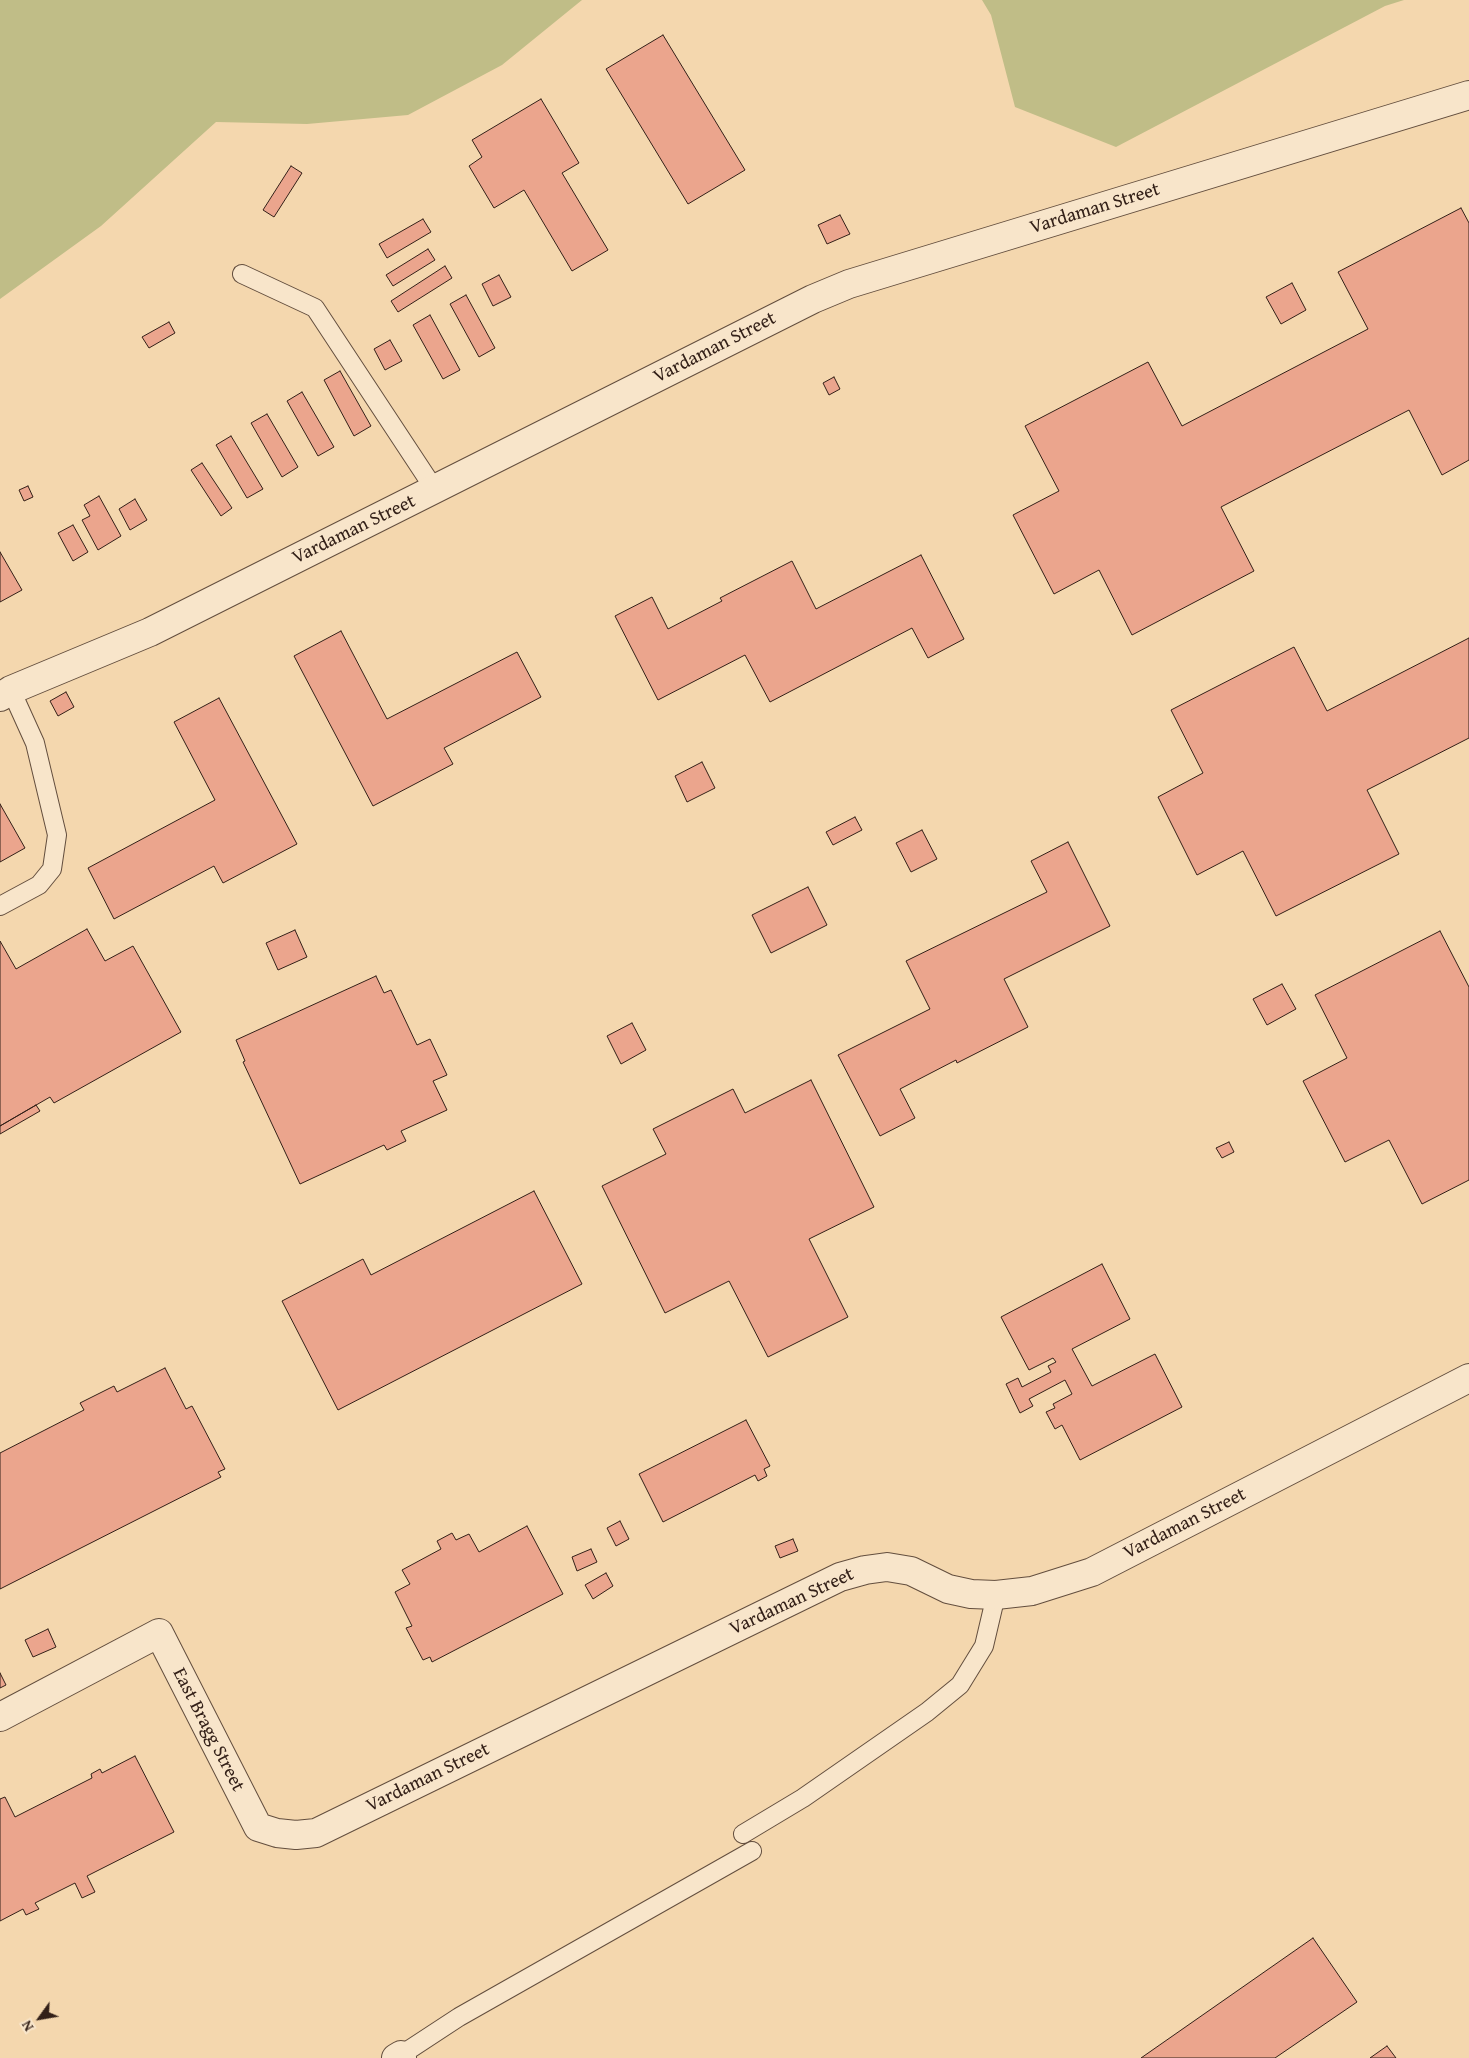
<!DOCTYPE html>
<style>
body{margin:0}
#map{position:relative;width:1469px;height:2058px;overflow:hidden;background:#f4d7ae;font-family:"Gentium Book Plus",serif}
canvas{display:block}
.north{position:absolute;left:15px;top:1993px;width:50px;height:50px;-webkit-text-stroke:4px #f8e5ca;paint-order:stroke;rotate:238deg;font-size:14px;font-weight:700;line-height:20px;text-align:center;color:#332018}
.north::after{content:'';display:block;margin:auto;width:18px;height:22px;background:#332018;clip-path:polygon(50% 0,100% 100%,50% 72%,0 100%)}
</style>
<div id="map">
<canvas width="1469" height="2058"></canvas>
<div class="north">N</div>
</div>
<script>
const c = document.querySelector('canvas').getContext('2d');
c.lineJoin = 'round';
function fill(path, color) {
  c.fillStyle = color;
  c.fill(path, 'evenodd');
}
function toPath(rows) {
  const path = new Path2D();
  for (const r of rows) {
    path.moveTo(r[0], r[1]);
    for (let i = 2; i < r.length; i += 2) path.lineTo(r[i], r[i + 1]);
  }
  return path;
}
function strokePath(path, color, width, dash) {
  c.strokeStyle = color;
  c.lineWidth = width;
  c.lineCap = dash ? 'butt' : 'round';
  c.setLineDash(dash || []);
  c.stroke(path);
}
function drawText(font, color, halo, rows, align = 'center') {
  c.font = font + ' "Gentium Book Plus",serif';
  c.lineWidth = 4;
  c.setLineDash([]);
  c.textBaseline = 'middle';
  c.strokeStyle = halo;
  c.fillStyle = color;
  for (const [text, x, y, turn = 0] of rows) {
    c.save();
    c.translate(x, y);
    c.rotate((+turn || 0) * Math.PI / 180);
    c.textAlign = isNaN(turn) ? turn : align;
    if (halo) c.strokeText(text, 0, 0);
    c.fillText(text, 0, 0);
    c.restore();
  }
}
const green = toPath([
 [0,0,582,0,502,65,408,115,307,124,216,122,101,226,0,299],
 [982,0,1404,0,1385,6,1116,147,1015,107,991,15]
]);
const building = toPath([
 [663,35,745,170,688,204,606,69,663,35],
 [541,99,579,163,562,173,608,250,572,271,524,190,494,208,469,166,482,157,472,140,541,99],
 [291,166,302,173,274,217,263,210,291,166],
 [1461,208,1469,223,1469,460,1442,475,1409,410,1221,507,1254,571,1132,635,1099,570,1054,594,1013,515,1059,491,1025,426,1148,362,1182,426,1368,329,1338,272,1461,208],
 [840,215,850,234,827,244,818,225,840,215],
 [423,219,431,232,387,258,379,244,423,219],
 [428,249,435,260,393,286,386,275,428,249],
 [445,266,452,278,398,312,391,301,445,266],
 [499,275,511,297,493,306,482,284,499,275],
 [1292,283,1306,310,1281,324,1266,297,1292,283],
 [466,295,495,348,479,357,450,304,466,295],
 [430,315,460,370,443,379,413,325,430,315],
 [169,322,175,333,149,348,142,337,169,322],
 [390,340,402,361,385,370,374,349,390,340],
 [340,371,371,426,354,436,324,380,340,371],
 [834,377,840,389,829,395,823,383,834,377],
 [302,392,334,447,318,456,287,401,302,392],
 [267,414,298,467,282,477,251,423,267,414],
 [231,436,263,489,247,498,216,445,231,436],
 [202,463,232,508,221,516,191,470,202,463],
 [28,486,33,497,24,501,19,490,28,486],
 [99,496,121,536,98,550,82,520,90,516,84,505,99,496],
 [135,499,147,520,130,530,119,509,135,499],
 [73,525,88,552,73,561,58,533,73,525],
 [0,552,22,590,0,602,0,552],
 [921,555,964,639,928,658,912,628,770,702,745,655,658,700,615,616,652,597,668,629,722,601,720,598,792,561,816,609,921,555],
 [341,631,387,719,517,652,541,697,444,748,453,764,373,806,294,656,341,631],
 [1469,638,1469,738,1367,790,1399,854,1276,916,1243,851,1197,875,1158,797,1203,773,1171,710,1294,647,1327,711,1469,638],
 [66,692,74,707,58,716,50,701,66,692],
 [219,698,297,844,223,883,214,866,114,919,88,868,215,800,174,722,219,698],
 [702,762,715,788,687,802,675,776,702,762],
 [0,804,25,848,0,862,0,804],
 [855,817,862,830,833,845,826,832,855,817],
 [922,830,937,859,911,872,896,843,922,830],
 [1068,842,1110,926,1004,979,1028,1027,957,1063,956,1060,900,1089,915,1118,880,1136,838,1055,930,1009,906,961,1047,892,1031,861,1068,842],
 [808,887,827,925,771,953,752,915,808,887],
 [87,929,105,961,133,946,181,1032,54,1103,50,1097,0,1126,0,941,16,969,87,929],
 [295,930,307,957,278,970,266,943,295,930],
 [1440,931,1469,987,1469,1180,1422,1204,1389,1140,1345,1162,1303,1081,1347,1058,1315,995,1440,931],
 [376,976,384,993,391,990,417,1045,430,1039,447,1075,433,1081,447,1110,401,1131,406,1141,387,1150,384,1145,300,1184,243,1062,245,1061,236,1040,376,976],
 [1282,984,1296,1009,1267,1025,1253,999,1282,984],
 [632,1023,646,1050,621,1064,607,1036,632,1023],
 [811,1080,874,1207,809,1239,848,1317,768,1357,729,1281,665,1313,602,1186,666,1154,653,1129,733,1089,745,1113,811,1080],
 [36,1105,40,1111,0,1134,0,1126,36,1105],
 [1229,1142,1234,1152,1222,1158,1216,1148,1229,1142],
 [534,1191,582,1284,338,1410,282,1301,363,1259,371,1275,534,1191],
 [1102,1264,1130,1319,1072,1349,1092,1386,1155,1354,1182,1407,1080,1460,1062,1425,1055,1429,1046,1412,1055,1408,1053,1404,1072,1394,1065,1380,1029,1399,1033,1406,1020,1413,1006,1384,1018,1378,1022,1387,1051,1372,1048,1366,1056,1362,1053,1358,1029,1370,1001,1317,1102,1264],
 [165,1368,186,1409,192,1406,225,1469,218,1472,221,1477,0,1589,0,1453,84,1410,80,1403,114,1386,117,1392,165,1368],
 [746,1420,770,1466,764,1469,767,1476,758,1481,755,1475,663,1522,639,1474,746,1420],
 [620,1521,629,1539,616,1546,607,1528,620,1521],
 [527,1526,563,1594,432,1662,430,1657,423,1660,406,1628,412,1626,395,1592,410,1584,402,1570,441,1549,437,1541,452,1533,456,1540,469,1534,479,1552,527,1526],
 [793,1539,798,1551,780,1558,775,1546,793,1539],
 [591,1549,597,1562,577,1571,572,1557,591,1549],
 [606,1573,613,1586,593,1599,585,1585,606,1573],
 [48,1629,56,1647,33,1657,25,1640,48,1629],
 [0,1673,6,1685,0,1688,0,1673],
 [135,1756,174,1832,87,1876,95,1892,82,1898,75,1883,35,1903,39,1909,26,1915,23,1909,0,1921,0,1799,5,1797,15,1817,92,1778,91,1774,100,1769,102,1773,135,1756],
 [1313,1938,1357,2002,1275,2058,1141,2058,1313,1938],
 [1387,2046,1396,2058,1370,2058,1387,2046]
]);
const lane = toPath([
 [242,274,315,308,435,490],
 [0,906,39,885,52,869,57,835,35,743,11,690],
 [743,1834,803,1798,927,1712,960,1685,984,1646,996,1595],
 [401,2055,459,2017,752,1851]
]);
const street = toPath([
 [0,697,11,690,150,632,813,299,849,284,1469,95],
 [0,1717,159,1633,258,1827,277,1833,296,1835,316,1833,840,1577,865,1570,887,1567,911,1571,948,1589,971,1594,996,1595,1032,1591,1092,1572,1469,1378],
 [396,2058,401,2055,402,2058]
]);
const streetNames = [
 ["Vardaman Street",1095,209,-17],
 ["Vardaman Street",715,348,-27],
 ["Vardaman Street",354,530,-26],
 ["Vardaman Street",1185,1524,-27],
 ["Vardaman Street",792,1602,-25],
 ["East Bragg Street",208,1730,63],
 ["Vardaman Street",428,1778,-26]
];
fill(green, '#c0bd87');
fill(building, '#eba58d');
strokePath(building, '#332018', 1);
strokePath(lane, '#634e3e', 20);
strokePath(street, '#634e3e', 30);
strokePath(lane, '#f8e5ca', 18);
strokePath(street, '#f8e5ca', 28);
drawText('19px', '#332018', '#f8e5ca', streetNames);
</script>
